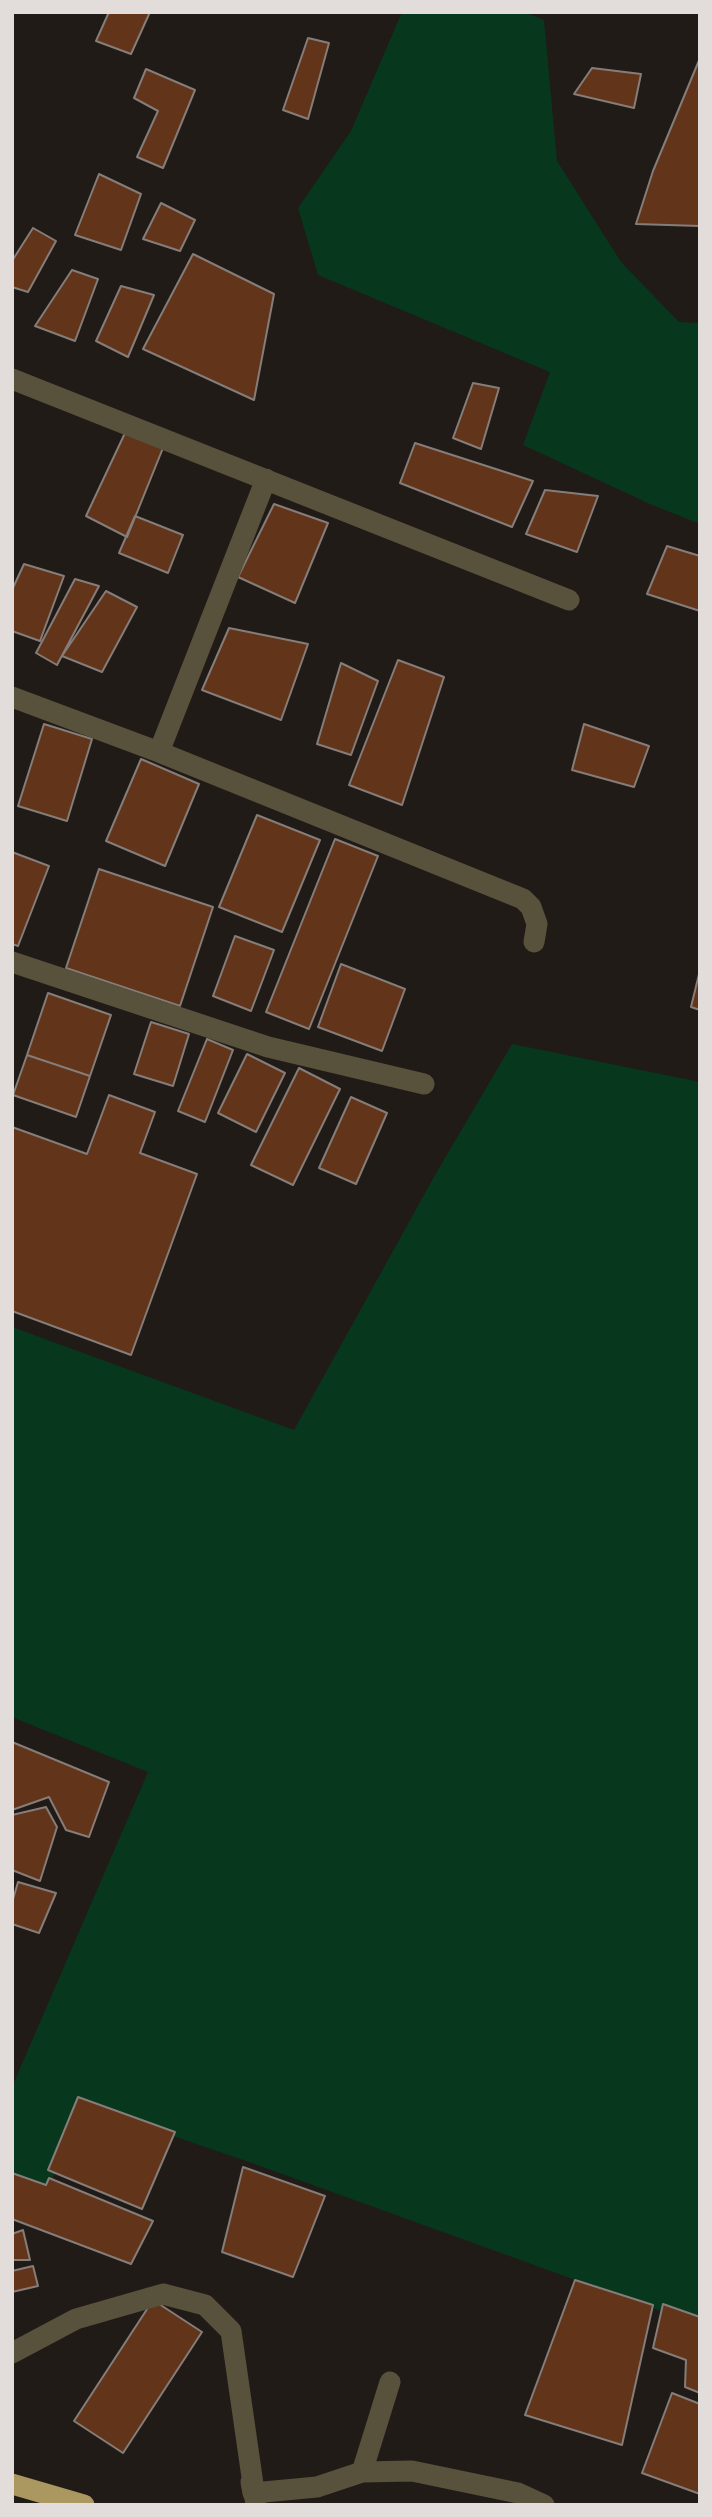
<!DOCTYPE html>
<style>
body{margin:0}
#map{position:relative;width:712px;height:2517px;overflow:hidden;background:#211b18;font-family:"Zilla Slab",serif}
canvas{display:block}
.frame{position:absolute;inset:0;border:14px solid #e2dddb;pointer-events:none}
</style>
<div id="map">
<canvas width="712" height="2517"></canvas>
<div class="frame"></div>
</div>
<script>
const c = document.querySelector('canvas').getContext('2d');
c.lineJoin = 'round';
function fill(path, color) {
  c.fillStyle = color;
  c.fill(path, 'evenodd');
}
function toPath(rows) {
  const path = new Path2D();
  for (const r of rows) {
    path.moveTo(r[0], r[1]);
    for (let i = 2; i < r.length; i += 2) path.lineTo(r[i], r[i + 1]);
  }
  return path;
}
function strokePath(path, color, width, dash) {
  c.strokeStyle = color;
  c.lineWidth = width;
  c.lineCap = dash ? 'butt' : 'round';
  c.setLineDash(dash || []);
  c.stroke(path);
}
const green = toPath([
 [402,12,524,12,544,20,557,161,621,262,679,322,700,323,700,524,650,504,523,445,550,372,318,275,298,208,351,131],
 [512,1044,700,1082,700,2325,252,2163,88,2107,44,2196,12,2181,12,2087,148,1772,12,1717,12,1327,294,1430,435,1175]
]);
const building = toPath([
 [109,12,150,12,131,54,96,41,109,12],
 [308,38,329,43,308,119,283,110,308,38],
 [700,58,700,226,636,224,653,171,700,58],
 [592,68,641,74,634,108,574,94,592,68],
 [146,69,195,90,163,168,137,157,158,111,134,98,146,69],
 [99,174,141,194,121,250,75,235,99,174],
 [161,203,195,220,180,251,143,239,161,203],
 [33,228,56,241,28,292,12,287,12,261,33,228],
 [193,254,274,294,254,400,143,349,193,254],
 [72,270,98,279,75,341,35,326,72,270],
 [121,286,154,295,128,357,96,341,121,286],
 [473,383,499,388,481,449,453,438,473,383],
 [125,433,163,448,127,537,86,516,125,433],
 [415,443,533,481,512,527,400,483,415,443],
 [545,490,598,496,577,552,526,534,545,490],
 [274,504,328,523,295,603,238,577,274,504],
 [135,516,183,535,168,573,119,553,135,516],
 [667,546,700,556,700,611,647,594,667,546],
 [24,564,64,576,40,641,12,631,12,590,24,564],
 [75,579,99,586,57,665,36,653,75,579],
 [106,591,137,607,102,672,62,656,106,591],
 [229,628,308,644,281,720,202,690,229,628],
 [398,660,444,677,402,805,349,785,398,660],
 [341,663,378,681,351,755,317,744,341,663],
 [44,724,92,739,67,821,18,806,44,724],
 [584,724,649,746,634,787,572,770,584,724],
 [141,759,199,784,165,866,106,841,141,759],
 [257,815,320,840,282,932,219,907,257,815],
 [335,839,378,856,309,1029,266,1012,335,839],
 [12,852,49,866,18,946,12,944,12,852],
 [99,869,213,907,180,1006,66,968,99,869],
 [235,936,274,950,251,1011,213,996,235,936],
 [341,964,405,989,382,1051,318,1027,341,964],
 [700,970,700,1010,691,1007,700,970],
 [48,993,111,1015,90,1076,27,1055,48,993],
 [151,1022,189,1034,173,1086,134,1074,151,1022],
 [207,1039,233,1050,205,1122,178,1111,207,1039],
 [247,1054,285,1073,256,1132,218,1113,247,1054],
 [27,1055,90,1076,76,1117,13,1095,27,1055],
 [299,1068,340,1089,293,1185,251,1165,299,1068],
 [109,1095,155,1112,140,1153,197,1174,131,1355,12,1311,12,1127,87,1154,109,1095],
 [351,1097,387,1113,356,1184,319,1168,351,1097],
 [12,1742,109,1782,89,1837,66,1830,49,1797,12,1810,12,1742],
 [46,1807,57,1827,40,1881,12,1870,12,1815,46,1807],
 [18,1882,56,1893,39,1933,12,1924,12,1903,18,1882],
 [78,2097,175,2132,142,2209,48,2170,78,2097],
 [243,2167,325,2196,293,2277,222,2252,243,2167],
 [12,2173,46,2185,49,2178,153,2221,131,2264,12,2219,12,2173],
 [23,2230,30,2260,12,2260,12,2234,23,2230],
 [33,2266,38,2286,12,2292,12,2271,33,2266],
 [575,2280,653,2305,622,2445,525,2415,575,2280],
 [153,2300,202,2332,123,2453,74,2421,153,2300],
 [663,2304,700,2317,700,2393,685,2387,686,2360,653,2348,663,2304],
 [672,2393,700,2404,700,2494,642,2473,672,2393]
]);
const minor = toPath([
 [12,379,569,600],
 [12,697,159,752,523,899,531,907,537,924,534,942],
 [159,752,266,479],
 [12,962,268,1047,424,1084],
 [12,2353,76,2319,163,2294,205,2305,231,2331,256,2505],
 [362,2472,390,2382],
 [251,2482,253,2493,317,2487,362,2472,412,2471,518,2493,544,2505]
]);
const highway = toPath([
 [12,2484,84,2505]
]);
fill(green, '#07371c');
fill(building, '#623419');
strokePath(building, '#857d79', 2);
strokePath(minor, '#58513b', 21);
strokePath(highway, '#ab9861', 21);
</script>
